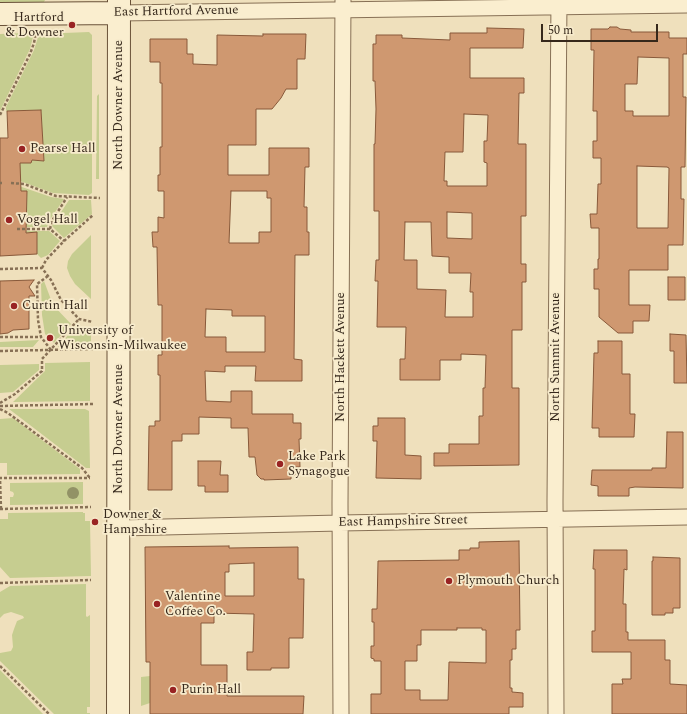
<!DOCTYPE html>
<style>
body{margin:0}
#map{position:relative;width:687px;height:714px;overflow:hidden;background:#efe0bc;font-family:Spectral,serif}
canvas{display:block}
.scale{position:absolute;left:541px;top:24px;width:117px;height:18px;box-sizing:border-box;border:2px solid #36281b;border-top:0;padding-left:5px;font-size:12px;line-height:14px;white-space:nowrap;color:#36281b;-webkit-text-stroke:3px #f7ebcc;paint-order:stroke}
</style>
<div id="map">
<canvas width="687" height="714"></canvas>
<div class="scale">50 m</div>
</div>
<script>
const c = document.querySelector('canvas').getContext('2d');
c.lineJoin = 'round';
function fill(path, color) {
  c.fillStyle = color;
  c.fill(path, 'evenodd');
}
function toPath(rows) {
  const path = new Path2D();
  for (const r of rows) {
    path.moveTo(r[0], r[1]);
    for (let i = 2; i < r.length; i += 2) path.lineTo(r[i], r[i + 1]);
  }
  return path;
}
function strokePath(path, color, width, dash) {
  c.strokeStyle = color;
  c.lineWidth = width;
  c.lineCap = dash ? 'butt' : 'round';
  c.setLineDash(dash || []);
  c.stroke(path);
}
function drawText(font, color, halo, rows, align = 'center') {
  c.font = font + ' Spectral,serif';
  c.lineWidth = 3.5;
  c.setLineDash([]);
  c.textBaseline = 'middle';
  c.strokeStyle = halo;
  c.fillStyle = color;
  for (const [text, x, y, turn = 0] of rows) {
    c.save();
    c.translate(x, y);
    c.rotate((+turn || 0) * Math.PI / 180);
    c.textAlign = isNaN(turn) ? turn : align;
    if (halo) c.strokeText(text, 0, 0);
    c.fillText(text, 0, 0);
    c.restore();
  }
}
const green = toPath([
 [0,0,45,0,44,2,0,3],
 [89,32,92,35,92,193,89,195,53,193,20,181,20,162,30,163,31,163,32,160,43,161,44,160,41,112,39,110,6,111,6,107,34,50,39,34],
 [25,33,31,34,33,37,30,49,0,111,0,34],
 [99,94,99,179,96,179,97,96],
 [19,186,51,197,64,199,49,221,47,227,17,227,17,214,27,213,27,191,11,191],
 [69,200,91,200,92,214,64,238,52,226],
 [24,231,49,231,60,241,48,255,41,258,37,254,36,233,24,233],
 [91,235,91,299,75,284,70,276,67,268,68,261,72,254],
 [44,281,53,305,71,324,54,343,45,334,42,315,41,284],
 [74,328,91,328,91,346,58,347],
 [39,340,33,347,0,347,0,342],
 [90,362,90,401,13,402,45,371,45,363],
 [39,364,39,370,13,392,0,393,0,365],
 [9,409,85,409,89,411,90,468,86,468],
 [13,418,80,469,80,474,7,475,7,463,0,463,0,419],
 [83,482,83,504,10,505,10,497,13,497,14,494,13,492,10,491,10,483],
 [83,512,83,513,85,513,85,521,90,521,91,576,10,578,0,567,0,519,8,519,8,513],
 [86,584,86,616,87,617,90,615,90,707,87,707,87,713,90,713,90,714,54,714,0,661,0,653,11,651,13,647,12,635,14,629,17,621,24,618,23,616,11,612,4,614,0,618,0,592,10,586],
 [0,670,43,714,0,714],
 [150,676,150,703,141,706,141,677]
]);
const building = toPath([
 [610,27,617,27,620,29,631,30,631,32,669,32,669,38,687,38,687,54,683,54,683,97,686,97,685,167,681,167,681,199,684,199,683,245,668,245,668,270,629,270,629,305,650,305,649,321,633,321,633,333,618,333,599,317,599,289,594,289,594,269,598,269,598,259,599,259,599,228,591,228,590,214,597,214,598,184,601,184,601,158,593,158,593,141,597,141,597,111,593,111,594,50,591,50,591,29,608,29,610,27],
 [638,57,669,58,669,116,633,116,633,111,625,111,625,84,637,84,638,57],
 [637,166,667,167,669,168,668,228,637,228,637,166],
 [487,28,524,29,523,48,470,48,470,78,524,78,524,93,519,93,518,144,526,144,526,216,521,216,521,264,526,264,526,282,522,282,522,330,512,330,512,388,519,388,519,465,434,466,434,453,449,453,449,444,479,444,479,416,483,416,483,388,485,388,486,355,461,354,461,360,440,360,440,380,400,380,400,359,405,359,406,327,377,327,378,281,375,281,376,260,379,260,379,211,374,211,374,144,375,144,376,109,375,81,373,81,373,44,376,44,376,35,402,35,402,38,450,40,450,33,487,33,487,28],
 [464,114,488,115,487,141,484,141,484,162,487,163,487,186,447,186,447,181,444,181,445,152,463,152,464,114],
 [447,212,472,213,472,239,447,238,447,212],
 [405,222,431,222,432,256,449,257,449,273,471,273,470,292,473,292,473,317,445,317,446,290,417,289,417,260,404,260,405,222],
 [263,34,306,34,305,59,297,59,297,89,286,89,281,98,272,109,256,109,256,145,228,145,228,175,269,175,269,148,309,148,309,167,305,167,304,207,307,207,307,232,309,232,309,255,295,255,294,359,302,360,302,381,255,381,256,366,225,366,225,372,205,371,206,401,231,402,231,391,252,391,252,414,293,414,293,423,301,423,301,439,299,439,300,467,295,467,295,475,291,475,291,479,264,480,264,479,261,479,257,475,255,457,249,457,248,428,231,428,231,418,199,417,199,434,182,434,182,441,172,441,172,490,148,490,149,426,155,426,155,421,160,421,160,375,158,375,158,355,162,355,162,305,158,305,157,247,153,247,152,232,158,232,158,217,164,218,164,191,158,191,158,175,160,175,160,147,162,147,162,83,160,83,160,62,150,62,150,39,187,39,187,54,193,54,193,64,217,65,217,35,263,36,263,34],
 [231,191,267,191,267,198,271,198,271,232,259,232,259,243,229,243,231,191],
 [206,309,232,310,232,316,265,316,265,352,226,352,226,337,205,337,206,309],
 [41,110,44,161,32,160,31,163,20,163,21,191,27,191,26,233,37,232,37,254,0,256,0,138,8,138,7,111,41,110],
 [668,277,685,277,685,300,668,300,668,277],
 [34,280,29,287,35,296,29,296,29,329,13,330,8,333,0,334,0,281,34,280],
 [670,334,686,335,687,383,674,383,674,351,670,351,670,334],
 [598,341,622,341,622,374,630,374,630,414,635,414,634,437,599,437,599,428,592,428,594,353,598,353,598,341],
 [378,418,405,418,405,455,421,456,421,479,376,478,377,441,373,441,373,426,378,426,378,418],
 [667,432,683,432,683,488,635,487,629,488,629,496,598,496,598,486,591,485,592,470,652,470,652,468,666,468,667,432],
 [198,461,221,461,220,475,228,475,228,492,205,492,205,486,198,486,198,461],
 [519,541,520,630,516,630,516,649,512,649,512,660,510,660,510,688,512,688,512,692,523,693,523,707,509,707,509,714,371,714,371,694,381,694,381,661,374,661,374,659,371,658,371,646,374,646,374,622,372,622,372,609,377,609,378,561,459,560,459,550,470,550,470,548,479,548,479,542,519,541],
 [457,628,482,628,482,630,486,630,486,663,449,662,448,700,420,700,420,690,405,690,405,661,417,661,417,645,421,645,421,630,457,630,457,628],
 [229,546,229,548,298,547,298,579,304,579,303,638,289,638,289,668,271,668,271,670,247,670,247,652,253,652,254,614,214,613,214,623,201,623,201,665,227,665,227,696,304,696,303,714,150,714,150,662,146,662,145,547,229,546],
 [254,563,254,596,225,596,225,572,229,572,229,564,254,563],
 [594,550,627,550,627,570,624,569,623,604,626,604,626,632,628,632,628,640,665,640,665,660,670,660,670,684,687,685,687,714,612,714,612,684,623,684,622,679,631,679,631,652,592,652,592,631,595,631,595,569,593,569,594,550],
 [653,557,680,558,680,608,673,608,673,613,665,613,665,615,652,615,652,561,653,561,653,557]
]);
const path = toPath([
 [0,115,30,54,34,43,36,32],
 [0,183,2,183],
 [11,183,24,184,56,196,100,198],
 [17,229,50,229,64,241],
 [50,229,52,221,67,197],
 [42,268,46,260,64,241,93,215],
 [0,269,42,268,51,280,61,300,79,319,93,322],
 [48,276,37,284,38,320,41,337,51,350],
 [0,337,41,337],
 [0,351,93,349],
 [0,403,15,394,42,371,42,359,79,319],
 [0,406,93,404],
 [0,409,8,413,82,468,90,478],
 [0,509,91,507],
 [1,509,0,478,90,478],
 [0,583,91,580],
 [0,666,49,714]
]);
const street = toPath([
 [119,13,687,5],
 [119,528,340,523,687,517],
 [341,714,340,503,343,0],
 [556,714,555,501,559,0]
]);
const secondary = toPath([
 [0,14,119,13],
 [118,714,119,0]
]);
const trees = [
 [73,493]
];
const markers = [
 [72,25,4,"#992323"],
 [22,149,4,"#992323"],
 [9,220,4,"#992323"],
 [14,306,4,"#992323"],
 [50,338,4,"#992323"],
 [280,464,4,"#992323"],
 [95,522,4,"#992323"],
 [449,581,4,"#992323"],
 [157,604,4,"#992323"],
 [173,690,4,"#992323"]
];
const streetNames = [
 ["East Hartford Avenue",176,12,-1],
 ["North Downer Avenue",119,105,-90],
 ["North Hackett Avenue",341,357,-90],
 ["North Summit Avenue",556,357,-90],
 ["North Downer Avenue",119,429,-90],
 ["East Hampshire Street",403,522,-1]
];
const poiNames = [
 ["Hartford",64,18,"right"],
 ["& Downer",64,33,"right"],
 ["Pearse Hall",30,149],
 ["Vogel Hall",17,220],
 ["Curtin Hall",22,306],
 ["University of",58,331],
 ["Wisconsin-Milwaukee",58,346],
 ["Lake Park",288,457],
 ["Synagogue",288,472],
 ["Downer &",103,515],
 ["Hampshire",103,530],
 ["Plymouth Church",457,581],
 ["Valentine",165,597],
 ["Coffee Co.",165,612],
 ["Purin Hall",181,690]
];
fill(green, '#c6cd90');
fill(building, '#cf9870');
strokePath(building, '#88593a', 1);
strokePath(street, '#877055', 17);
strokePath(secondary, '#695138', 24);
strokePath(path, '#877055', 2.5, [3, 2]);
strokePath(street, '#faeecf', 15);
strokePath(secondary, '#faeecf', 22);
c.fillStyle = '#929266';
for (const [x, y] of trees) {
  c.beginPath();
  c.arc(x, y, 6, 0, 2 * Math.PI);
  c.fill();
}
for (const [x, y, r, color] of markers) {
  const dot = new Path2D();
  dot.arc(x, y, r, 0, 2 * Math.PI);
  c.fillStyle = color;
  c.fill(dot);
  strokePath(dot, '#f7ebcc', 1.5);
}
drawText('13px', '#36281b', '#f7ebcc', streetNames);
drawText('13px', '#36281b', '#f7ebcc', poiNames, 'left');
</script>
